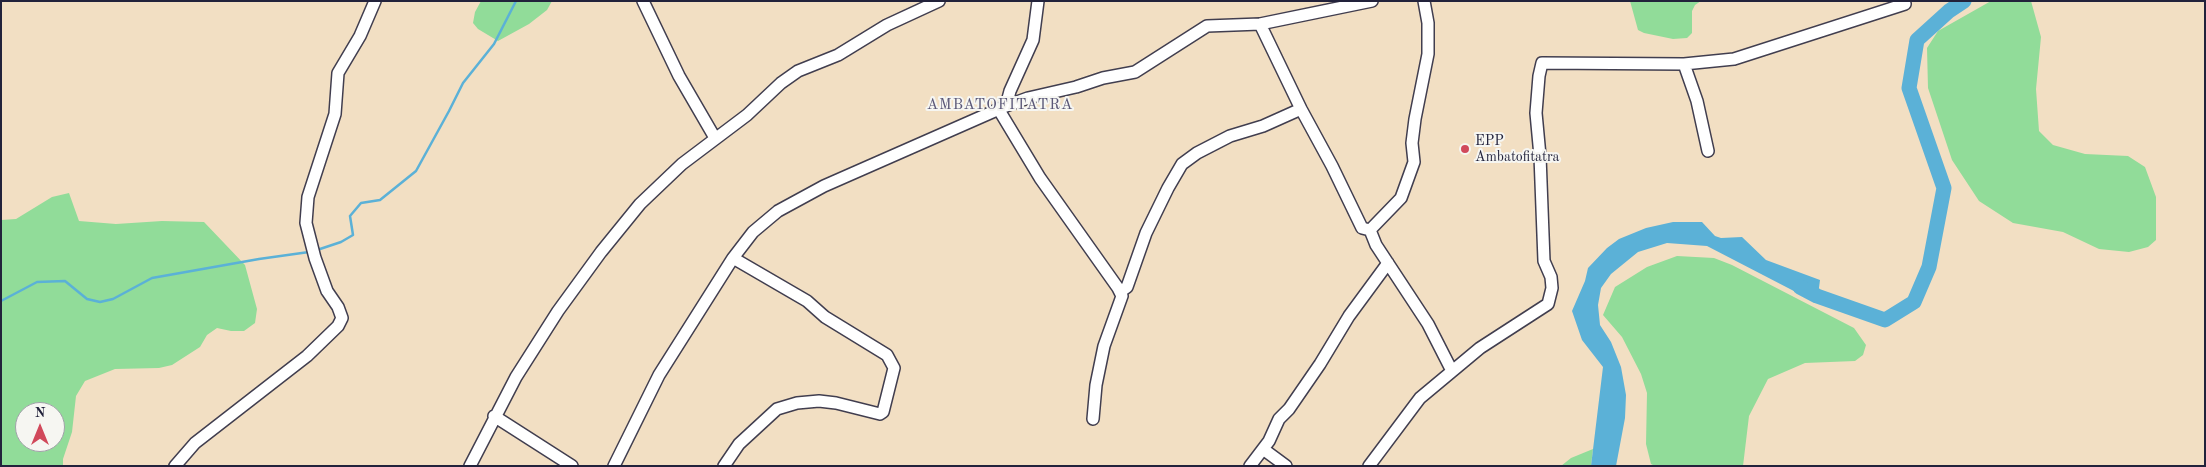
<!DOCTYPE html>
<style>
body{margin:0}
#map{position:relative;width:2206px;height:467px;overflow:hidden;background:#f2dfc3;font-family:"Old Standard TT",serif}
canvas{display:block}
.frame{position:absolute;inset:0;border:2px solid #22223b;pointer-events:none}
.north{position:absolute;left:15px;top:402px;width:50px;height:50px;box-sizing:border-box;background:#f6f6f2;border:1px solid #a1a1a9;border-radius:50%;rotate:0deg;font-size:14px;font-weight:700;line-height:20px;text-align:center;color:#22223b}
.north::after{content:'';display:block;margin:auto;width:18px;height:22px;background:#d1495b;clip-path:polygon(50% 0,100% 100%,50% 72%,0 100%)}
</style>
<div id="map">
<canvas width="2206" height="467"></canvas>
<div class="frame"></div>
<div class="north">N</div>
</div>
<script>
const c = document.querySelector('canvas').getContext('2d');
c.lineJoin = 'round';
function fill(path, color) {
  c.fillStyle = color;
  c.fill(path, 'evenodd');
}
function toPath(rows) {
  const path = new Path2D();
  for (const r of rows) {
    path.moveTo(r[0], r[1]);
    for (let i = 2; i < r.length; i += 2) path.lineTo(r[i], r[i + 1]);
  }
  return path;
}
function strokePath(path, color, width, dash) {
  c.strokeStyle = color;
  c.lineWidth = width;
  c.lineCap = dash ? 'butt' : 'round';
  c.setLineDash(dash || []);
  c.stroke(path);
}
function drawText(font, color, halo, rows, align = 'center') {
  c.font = font + ' "Old Standard TT",serif';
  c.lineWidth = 4;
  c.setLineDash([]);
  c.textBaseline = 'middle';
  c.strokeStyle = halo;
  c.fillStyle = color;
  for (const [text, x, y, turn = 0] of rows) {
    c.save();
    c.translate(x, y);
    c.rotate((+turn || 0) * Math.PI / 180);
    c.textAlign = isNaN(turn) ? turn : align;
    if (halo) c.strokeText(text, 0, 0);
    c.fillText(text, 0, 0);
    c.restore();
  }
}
const green = toPath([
 [481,1,552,1,547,10,529,24,498,41,478,29,473,23,475,12],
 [1630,1,1701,1,1695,5,1692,11,1692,33,1687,38,1673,39,1644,33,1638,30],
 [1991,1,2031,1,2041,37,2036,89,2039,131,2053,145,2085,154,2128,156,2145,167,2156,197,2156,240,2148,247,2129,252,2099,249,2063,232,2013,223,1979,201,1952,160,1928,88,1927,48,1938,31],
 [69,193,79,221,116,224,162,221,204,222,245,265,257,309,255,323,244,331,231,331,217,328,207,335,200,347,172,365,159,368,115,369,85,381,76,396,72,432,63,459,63,466,1,466,1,220,16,219,52,197],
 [25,412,55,412,55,442,25,442],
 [1677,256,1714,258,1732,265,1854,328,1866,345,1863,355,1855,361,1805,363,1768,379,1749,416,1743,466,1655,466,1651,464,1646,444,1647,393,1641,374,1622,337,1603,315,1615,287,1647,267],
 [1593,449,1591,466,1561,466,1571,458]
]);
const water = toPath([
 [1673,222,1702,222,1715,236,1721,238,1742,237,1766,260,1820,280,1817,303,1707,246,1667,243,1638,252,1611,274,1601,288,1598,305,1600,325,1611,342,1621,367,1626,395,1625,418,1616,466,1591,466,1603,367,1582,340,1572,311,1585,281,1588,268,1607,248,1619,239,1646,228]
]);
const stream = toPath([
 [317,250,341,242,353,235,350,216,361,203,380,200,416,171,449,111,463,83,494,44,516,1],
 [1,301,37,282,65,281,87,299,100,302,113,299,152,278,259,259,309,252]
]);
const river = toPath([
 [1800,287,1817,296,1885,320,1914,302,1929,267,1944,188,1909,88,1917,40,1949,11,1964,1]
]);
const minor = toPath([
 [643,1,679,76,715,138],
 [1424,1,1428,23,1428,54,1415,119,1412,143,1414,162,1401,198,1370,230,1376,245,1428,324,1452,371],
 [1260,24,1301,109,1332,166,1362,228,1370,230],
 [1684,64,1697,101,1708,151],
 [1006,106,1028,98,1076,87,1103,78,1135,72,1207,26,1260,24,1372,1],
 [999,110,1040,178,1118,288,1122,296,1104,346,1096,385,1093,419],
 [1120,292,1127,287,1146,233,1168,188,1182,164,1197,153,1230,136,1263,126,1301,109],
 [494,416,572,466],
 [1263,449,1286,466],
 [175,466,195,443,307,356,338,326,342,318,338,307,327,291,315,258,306,223,308,197,335,114,338,73,360,36,375,1],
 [470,466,516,377,558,311,601,252,640,204,682,164,747,115,781,83,798,71,838,55,887,25,939,1],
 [614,466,659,375,733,258,753,232,778,211,824,186,1006,106,1010,91,1033,40,1038,1],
 [724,466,739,444,777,409,797,403,819,401,836,403,880,414,883,412,894,368,887,355,825,317,807,301,733,258],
 [1250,466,1269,441,1279,419,1289,409,1320,364,1349,316,1388,263],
 [1369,466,1420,398,1480,348,1548,304,1552,288,1551,277,1544,261,1540,156,1536,113,1539,76,1542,63,1684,64,1734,59,1905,4]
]);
const markers = [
 [1465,149,5,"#d1495b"]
];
const poiNames = [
 ["EPP",1475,141],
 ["Ambatofitatra",1475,157]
];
const neighbourhoodNames = [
 ["AMBATOFITATRA",1000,105]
];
fill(green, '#91dc99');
fill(water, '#5bb1d7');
strokePath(stream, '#5bb1d7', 2.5);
strokePath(river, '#5bb1d7', 15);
strokePath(minor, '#413e4f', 14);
strokePath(minor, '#fff', 11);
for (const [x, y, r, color] of markers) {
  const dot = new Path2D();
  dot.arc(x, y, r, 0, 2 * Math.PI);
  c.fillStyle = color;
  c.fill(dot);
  strokePath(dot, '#f6f6f2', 2);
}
drawText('14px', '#22223b', '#f6f6f2', poiNames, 'left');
c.letterSpacing = '1px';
drawText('15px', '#5a5777', '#f6f6f2', neighbourhoodNames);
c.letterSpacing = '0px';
</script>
